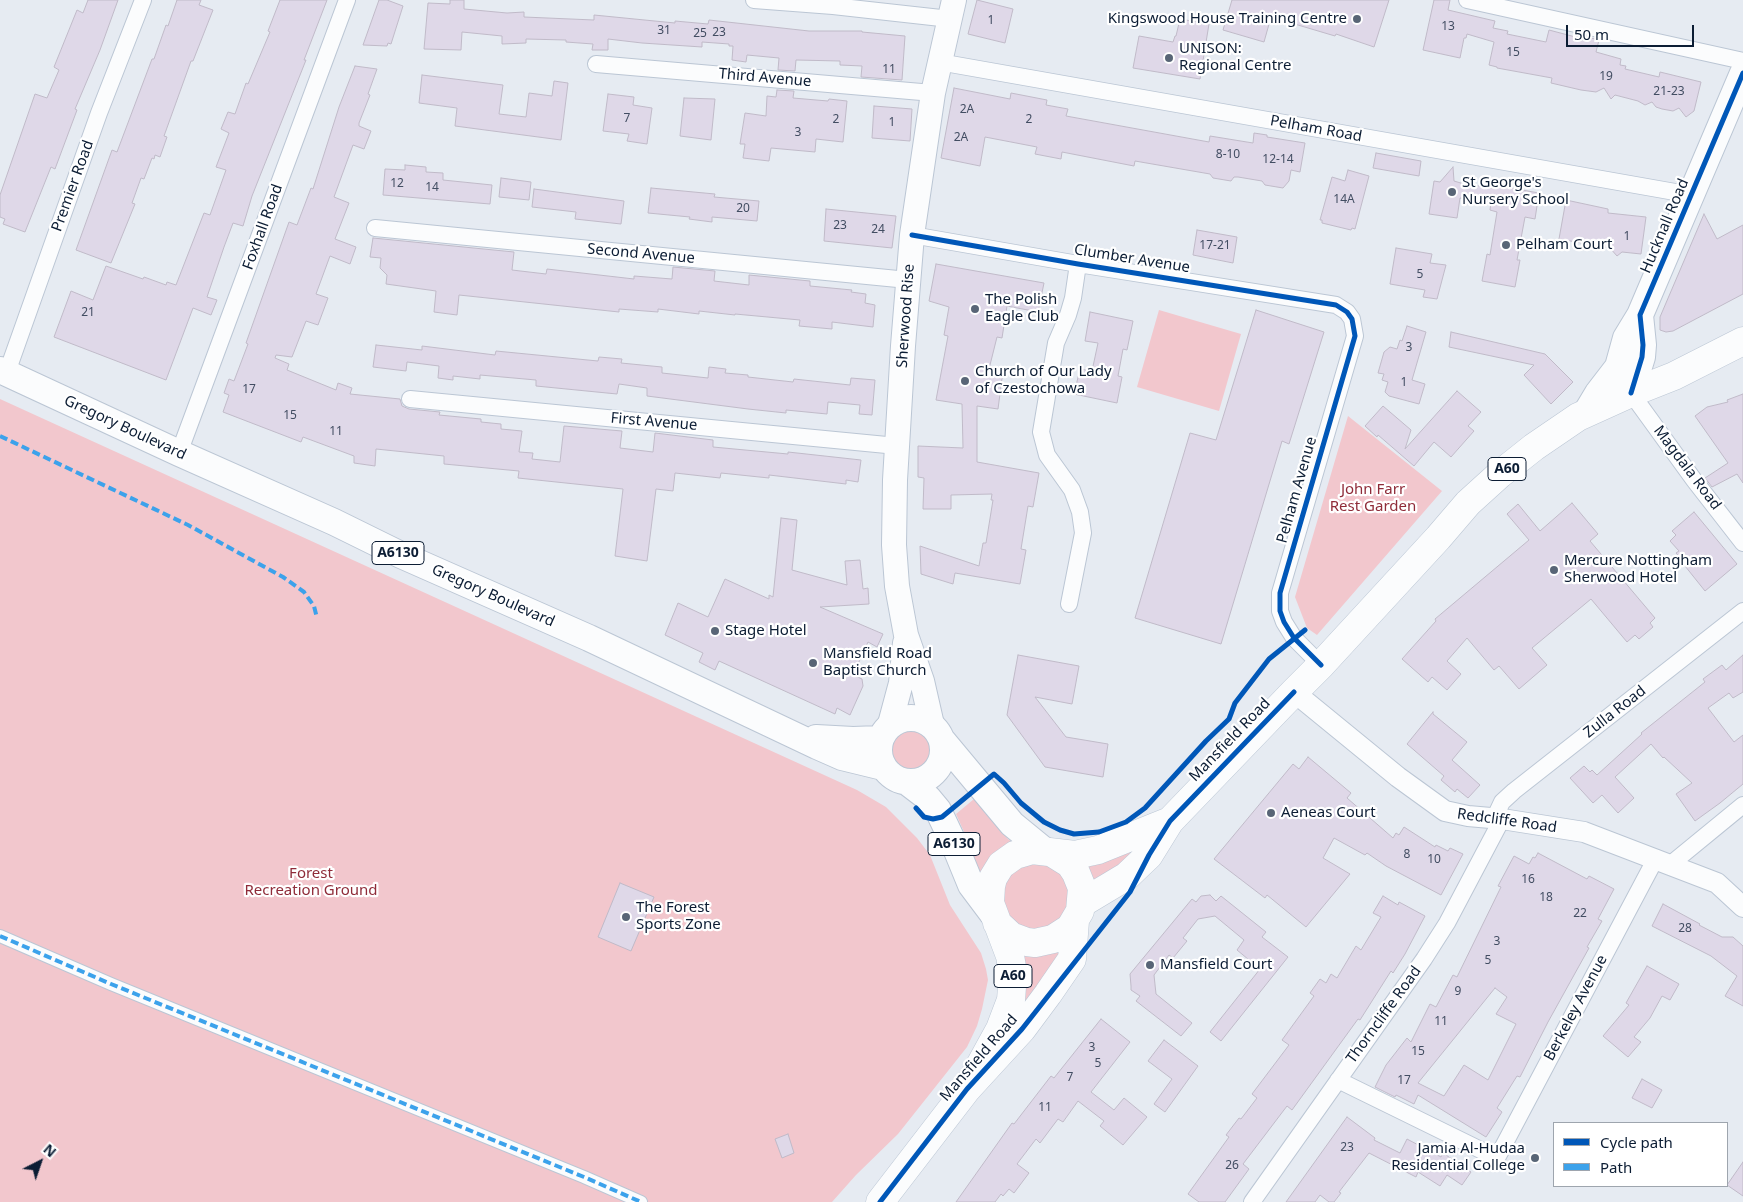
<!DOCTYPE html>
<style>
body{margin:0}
#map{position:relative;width:1743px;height:1202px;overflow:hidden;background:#e6ebf2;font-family:"Noto Sans",sans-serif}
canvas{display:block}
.legend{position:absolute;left:1553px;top:1122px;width:175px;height:65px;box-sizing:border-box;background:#fff;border:1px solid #9ea5ae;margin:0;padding:6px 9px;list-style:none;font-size:15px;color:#0c1d34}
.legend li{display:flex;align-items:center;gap:10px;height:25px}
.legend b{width:25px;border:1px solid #9ea5ae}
.north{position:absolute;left:15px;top:1137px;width:50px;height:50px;-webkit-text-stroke:4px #fff;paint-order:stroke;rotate:41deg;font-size:14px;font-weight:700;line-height:20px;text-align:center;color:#0c1d34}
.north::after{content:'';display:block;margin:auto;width:18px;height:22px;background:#0c1d34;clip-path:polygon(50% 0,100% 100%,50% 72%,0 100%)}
.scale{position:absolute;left:1566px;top:25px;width:128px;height:22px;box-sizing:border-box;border:2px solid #0c1d34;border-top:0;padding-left:6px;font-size:15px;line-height:18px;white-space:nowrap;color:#0c1d34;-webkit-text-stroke:4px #fff;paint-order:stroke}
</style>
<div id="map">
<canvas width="1743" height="1202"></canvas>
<ul class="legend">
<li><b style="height:6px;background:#0057b8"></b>Cycle path</li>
<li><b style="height:6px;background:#3ca2eb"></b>Path</li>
</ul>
<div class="north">N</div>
<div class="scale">50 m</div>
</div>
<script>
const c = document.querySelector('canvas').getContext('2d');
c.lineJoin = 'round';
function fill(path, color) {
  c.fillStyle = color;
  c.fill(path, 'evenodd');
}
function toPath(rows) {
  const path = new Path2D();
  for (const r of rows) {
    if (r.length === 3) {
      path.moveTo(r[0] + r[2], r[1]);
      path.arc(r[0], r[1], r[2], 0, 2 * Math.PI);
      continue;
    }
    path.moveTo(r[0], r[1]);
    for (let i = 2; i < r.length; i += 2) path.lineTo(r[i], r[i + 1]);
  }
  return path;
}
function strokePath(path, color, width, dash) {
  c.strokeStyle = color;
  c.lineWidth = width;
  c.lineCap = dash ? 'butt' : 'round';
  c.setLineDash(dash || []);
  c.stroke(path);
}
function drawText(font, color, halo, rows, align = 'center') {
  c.font = font + ' "Noto Sans",sans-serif';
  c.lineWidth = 4.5;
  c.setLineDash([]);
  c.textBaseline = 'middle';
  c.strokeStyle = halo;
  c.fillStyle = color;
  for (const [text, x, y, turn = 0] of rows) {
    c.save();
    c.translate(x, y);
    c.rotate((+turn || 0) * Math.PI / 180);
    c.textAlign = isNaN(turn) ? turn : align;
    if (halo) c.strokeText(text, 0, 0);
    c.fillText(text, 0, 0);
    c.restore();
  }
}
const green = toPath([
 [1159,310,1241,334,1219,411,1137,387],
 [0,399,857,790,886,807,917,838,930,855,950,905,981,953,986,969,988,980,982,1009,977,1026,967,1047,898,1134,856,1175,832,1202,0,1202],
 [1348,416,1442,491,1317,635,1307,628,1295,597],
 [911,748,21],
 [974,799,1008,839,1012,842,981,876,972,858,965,834,956,814],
 [1153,839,1095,884,1087,864],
 [1046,860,1069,880,1070,909,1048,930,1022,929,1004,913,1003,879,1010,869],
 [1067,941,1019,1021,1017,948]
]);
const building = toPath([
 [88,0,118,0,100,50,75,109,77,110,55,169,51,167,25,232,3,224,5,219,0,217,0,195,35,94,47,98,59,70,54,67,77,10,83,13,88,0],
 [177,0,201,0,199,5,213,10,193,61,191,61,164,136,167,137,160,157,155,155,154,159,152,158,144,179,141,178,132,203,135,204,111,263,76,250,112,150,117,152,152,59,154,59,166,25,168,26,177,0],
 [280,0,327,0,304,60,306,60,252,196,243,226,233,223,224,247,207,297,217,300,211,315,193,308,166,380,54,337,71,291,93,300,106,266,143,279,144,277,166,285,167,282,176,285,204,213,210,215,226,170,216,167,229,133,221,129,228,112,235,114,246,83,248,84,270,32,268,31,280,0],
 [379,0,387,0,403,6,391,44,388,43,387,46,363,45,379,0],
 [450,0,464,0,464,9,507,13,524,12,524,17,594,20,594,15,675,23,675,21,708,24,709,20,809,31,862,31,862,32,905,36,902,80,861,77,862,66,840,65,840,61,796,60,795,71,778,70,779,58,747,55,746,62,732,60,733,46,729,46,729,44,702,42,702,47,642,43,608,39,608,50,592,50,593,44,566,42,566,40,526,39,526,43,502,44,502,36,462,32,461,50,424,49,428,3,450,4,450,0],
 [977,0,1013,9,1005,43,968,34,977,0],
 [1232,0,1389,0,1374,47,1336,34,1335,36,1271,17,1264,42,1223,30,1232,0],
 [1434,0,1450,0,1448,10,1495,21,1493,28,1508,31,1507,34,1546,42,1549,30,1583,39,1583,36,1599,40,1596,52,1621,59,1620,65,1626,66,1625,69,1659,77,1660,72,1701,82,1694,111,1686,117,1679,108,1673,111,1662,109,1656,107,1652,102,1645,105,1638,101,1615,95,1611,99,1604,88,1596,92,1581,90,1551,83,1552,78,1497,68,1497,67,1489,65,1494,42,1467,34,1466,38,1464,38,1460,58,1423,50,1434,0],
 [1180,19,1209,24,1200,79,1133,68,1139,36,1173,42,1175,36,1176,36,1180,19],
 [355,66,377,69,368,94,370,95,359,123,359,126,371,131,364,149,353,145,334,197,349,203,335,239,356,247,350,264,330,256,316,294,328,298,318,325,306,321,292,357,276,355,275,358,289,364,287,370,336,390,338,383,352,388,350,394,400,399,402,406,409,409,440,412,439,415,481,419,481,422,501,424,501,429,522,431,519,452,533,453,532,459,560,462,564,426,622,431,620,448,653,452,655,433,713,440,713,447,788,454,788,452,861,460,858,482,846,480,846,484,769,475,769,478,721,473,720,478,675,473,673,491,656,489,647,561,615,556,623,489,518,478,519,471,444,464,444,456,376,449,375,466,354,463,354,456,303,437,301,442,223,412,229,395,224,393,229,379,234,381,248,344,246,343,289,222,297,225,311,188,313,189,339,107,355,66],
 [422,75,503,85,499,114,526,117,529,93,552,96,554,81,568,83,561,140,455,126,457,108,419,103,422,75],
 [954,88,1010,99,1011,93,1047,100,1046,105,1068,109,1066,116,1209,142,1210,136,1253,143,1254,133,1267,135,1267,137,1305,143,1300,172,1291,170,1289,181,1283,188,1265,185,1262,181,1238,177,1234,177,1231,181,1213,178,1210,174,1135,161,1134,166,1062,152,1061,159,1035,154,1037,147,985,137,980,166,941,158,954,88],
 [777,90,794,91,793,98,828,101,829,99,847,101,843,142,816,139,815,152,771,148,769,161,743,158,745,144,740,144,745,113,766,116,767,96,776,97,777,90],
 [608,94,634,97,633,105,652,108,647,144,627,141,629,134,603,131,608,94],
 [684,98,715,99,711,140,680,136,684,98],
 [874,106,912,109,910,141,872,138,874,106],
 [1376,153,1421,161,1419,176,1373,168,1376,153],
 [405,165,426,167,426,172,443,173,443,180,492,185,490,204,383,195,385,169,405,170,405,165],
 [1453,167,1454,181,1464,184,1494,188,1494,185,1539,193,1535,219,1525,217,1517,260,1520,260,1515,287,1482,281,1487,254,1490,255,1497,212,1490,210,1491,202,1460,198,1457,218,1429,214,1434,181,1440,182,1453,167],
 [1348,170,1369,176,1355,229,1352,228,1351,230,1322,223,1322,220,1320,220,1332,177,1345,181,1348,170],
 [501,178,531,182,529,200,499,197,501,178],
 [651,188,715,194,714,197,759,201,757,221,712,217,712,222,689,219,690,217,648,213,651,188],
 [534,189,624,201,621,224,575,219,576,212,532,207,534,189],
 [1566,200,1608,209,1608,213,1646,217,1641,254,1622,252,1617,256,1610,248,1559,239,1566,200],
 [826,209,896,216,892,248,824,241,826,209],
 [1704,214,1717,239,1743,225,1743,294,1673,331,1666,332,1660,330,1660,317,1704,214],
 [1197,230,1237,237,1233,263,1193,255,1197,230],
 [373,238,514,252,512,270,546,274,547,269,634,279,634,276,672,279,673,267,715,271,714,281,749,285,749,275,810,281,810,286,852,290,851,292,866,294,865,303,875,305,873,327,832,322,832,329,799,326,800,320,735,314,735,315,699,311,699,314,658,309,658,312,619,309,619,312,459,295,457,315,434,312,436,291,386,284,387,275,380,268,381,258,370,257,373,238],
 [1396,248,1432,254,1430,263,1446,265,1437,299,1423,297,1425,290,1390,284,1396,248],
 [936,264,1044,283,1038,312,1007,306,1002,338,997,337,989,369,1003,371,998,409,977,406,977,462,1039,473,1033,507,1028,506,1021,549,1026,550,1020,584,955,573,953,584,921,574,920,546,979,566,983,543,986,543,993,500,991,500,992,494,951,495,951,509,923,509,924,478,918,477,918,446,963,448,962,404,936,400,948,336,944,335,949,307,929,301,936,264],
 [1256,310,1324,332,1289,444,1282,441,1221,644,1135,618,1190,433,1216,440,1256,310],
 [1090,312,1133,321,1127,350,1123,349,1118,376,1122,377,1117,403,1074,394,1080,369,1092,371,1098,343,1085,341,1090,312],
 [1407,326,1426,332,1412,380,1425,384,1419,404,1389,396,1385,392,1388,382,1382,380,1384,374,1378,373,1384,352,1390,347,1397,349,1400,340,1402,341,1407,326],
 [1451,332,1545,354,1573,382,1551,404,1524,375,1534,365,1449,347,1451,332],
 [376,345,422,350,422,346,495,355,496,351,598,361,599,357,622,359,621,363,662,367,662,373,708,378,709,367,726,369,725,373,748,375,748,377,793,382,794,379,850,385,851,378,875,380,872,415,859,414,860,405,828,402,827,414,786,410,786,413,748,409,647,396,647,388,619,384,617,394,536,386,536,380,480,375,480,379,453,376,453,380,438,378,439,366,407,362,406,371,373,367,376,345],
 [1457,391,1481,412,1468,426,1474,431,1451,457,1434,442,1414,466,1378,435,1377,437,1365,426,1383,406,1411,430,1405,449,1457,391],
 [1743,394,1743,483,1737,474,1712,487,1705,478,1728,463,1695,416,1707,407,1728,402,1727,400,1743,394],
 [1572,503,1598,534,1590,541,1655,618,1650,623,1653,627,1639,639,1635,635,1627,642,1591,599,1532,648,1547,665,1519,689,1499,666,1494,670,1467,638,1447,661,1461,674,1447,690,1432,677,1428,682,1402,659,1436,621,1435,619,1529,540,1507,514,1518,504,1540,531,1572,503],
 [1694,512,1737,564,1705,591,1685,566,1687,565,1676,553,1679,551,1670,541,1676,535,1672,531,1694,512],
 [781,518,797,520,792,570,847,585,845,561,860,560,863,589,868,588,869,604,820,607,883,634,877,647,868,642,853,675,862,679,863,686,850,715,837,708,835,714,719,661,715,670,699,662,703,653,665,635,678,603,708,617,725,579,769,599,769,595,773,597,781,518],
 [1018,655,1079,666,1072,704,1035,697,1066,737,1108,744,1103,777,1045,767,1007,715,1018,655],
 [1743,655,1743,692,1733,698,1729,693,1708,708,1734,742,1743,735,1743,784,1720,803,1695,821,1676,794,1692,783,1664,757,1663,758,1651,744,1615,777,1634,798,1618,813,1602,795,1593,803,1570,778,1584,766,1590,772,1592,770,1597,775,1642,734,1641,733,1705,682,1703,679,1722,665,1726,670,1743,655],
 [1433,712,1433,714,1467,742,1452,760,1480,785,1468,798,1457,789,1455,792,1441,780,1444,776,1407,744,1433,712],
 [1308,757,1351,793,1347,798,1393,838,1396,833,1399,835,1404,827,1435,847,1436,845,1448,851,1450,848,1463,854,1441,895,1386,866,1367,853,1365,855,1334,838,1323,858,1350,874,1306,927,1267,895,1265,898,1214,859,1293,764,1299,769,1308,757],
 [1538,853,1587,879,1589,876,1614,889,1598,919,1602,921,1587,947,1589,948,1548,1022,1520,1077,1517,1076,1497,1108,1502,1112,1486,1137,1418,1095,1414,1104,1396,1095,1395,1097,1375,1087,1386,1065,1407,1038,1411,1042,1430,1004,1436,1007,1453,975,1457,977,1501,887,1498,886,1514,856,1529,864,1533,857,1535,858,1538,853],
 [1495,988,1507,997,1496,1014,1516,1024,1488,1080,1464,1065,1444,1096,1418,1083,1495,988],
 [620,883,654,897,631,951,598,937,620,883],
 [1210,895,1216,901,1221,896,1266,932,1262,937,1288,957,1221,1041,1210,1032,1260,969,1237,950,1244,940,1215,916,1198,919,1183,938,1187,941,1173,958,1169,955,1154,975,1156,994,1192,1023,1181,1036,1136,1001,1140,996,1131,990,1131,986,1130,974,1192,899,1196,902,1201,896,1210,895],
 [1383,896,1398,905,1399,902,1425,916,1405,954,1393,973,1391,971,1360,1020,1358,1019,1292,1110,1287,1106,1243,1164,1249,1169,1225,1202,1199,1202,1188,1194,1229,1137,1226,1135,1239,1118,1241,1119,1257,1098,1252,1094,1289,1045,1282,1040,1314,996,1310,993,1320,979,1326,983,1331,974,1337,978,1356,946,1361,950,1381,917,1373,913,1383,896],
 [1663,904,1700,924,1699,925,1722,937,1733,937,1743,946,1743,1006,1725,996,1737,976,1711,956,1652,926,1663,904],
 [1647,966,1679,984,1670,1000,1662,996,1650,1018,1634,1037,1641,1042,1628,1057,1603,1036,1629,1005,1626,1003,1647,966],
 [1101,1019,1130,1042,1091,1092,1114,1110,1124,1098,1147,1117,1123,1145,1100,1126,1104,1121,1078,1101,1063,1122,1058,1119,1040,1143,1036,1139,1017,1164,1029,1173,1014,1193,1009,1189,1003,1196,1001,1194,995,1202,956,1202,1012,1123,1014,1124,1051,1076,1054,1078,1101,1019],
 [1164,1040,1198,1066,1165,1112,1154,1104,1172,1079,1148,1061,1164,1040],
 [1642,1079,1662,1090,1652,1108,1632,1098,1642,1079],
 [1347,1117,1375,1138,1374,1140,1400,1153,1407,1139,1441,1157,1443,1153,1471,1172,1462,1185,1447,1175,1440,1186,1418,1172,1416,1177,1369,1153,1339,1192,1341,1193,1334,1202,1329,1202,1320,1195,1315,1202,1286,1202,1347,1117],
 [788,1134,794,1153,782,1158,775,1139,788,1134],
 [1743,1162,1743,1196,1727,1185,1743,1162]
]);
const pedestrian = toPath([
 [0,936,111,984,584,1177,641,1202]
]);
const minor = toPath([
 [754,0,833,6,950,19],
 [1467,0,1743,61],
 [939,62,1692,195],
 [596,64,933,93],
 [375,228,908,280],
 [912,235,1078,264,1336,305,1347,312,1352,319,1355,336,1280,593,1280,611,1284,622,1294,638,1321,665],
 [8,373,11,361,99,113,143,0],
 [1631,393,1694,480,1743,543],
 [410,399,897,446],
 [179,453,347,0],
 [1069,604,1083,533,1080,512,1072,490,1047,455,1041,432,1056,343,1068,315,1073,298,1078,264],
 [1494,819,1502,802,1514,791,1743,611],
 [1671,864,1743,805],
 [1338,1080,1497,1158,1656,858],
 [1252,1202,1424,959,1447,923,1502,819]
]);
const tertiary = toPath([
 [1294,692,1398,777,1445,811,1468,816,1502,819,1584,832,1717,883,1743,907]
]);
const secondary = toPath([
 [890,724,901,683,905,643],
 [932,725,922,681,906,635,897,586,894,545,895,480,903,346,912,235,933,93,954,0]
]);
const primary = toPath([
 [0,370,179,453,334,522,401,555,589,638,817,746,842,757,883,767],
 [1631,393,1620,377,1618,367,1626,338,1640,315,1743,73],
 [1631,393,1642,357,1643,345,1640,315],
 [1586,413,1598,393,1618,367],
 [911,750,32],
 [816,738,853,740,880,739],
 [942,740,1012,824,1045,851],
 [907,782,928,798,938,810,955,846,971,885,992,913]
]);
const trunk = toPath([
 [1082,903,1127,876,1149,855,1170,821,1294,692,1321,665,1438,538,1468,503,1500,474,1534,447,1578,417,1631,393,1674,376,1743,341],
 [997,923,1011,936,1027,942,1035,943,1053,939,1070,928,1080,911,1082,888,1076,873,1070,864,1054,854],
 [967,1089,1000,1029,1011,1000,1013,973,1010,956,990,903,991,886,993,878,1001,865,1015,855,1032,850,1075,855,1098,850,1170,821],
 [880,1202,967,1089,1022,1029,1048,994,1072,959,1075,921]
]);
const quiet = toPath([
 [0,436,188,525,283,577,304,592,314,606,317,618],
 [0,936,111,984,584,1177,641,1202]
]);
const cycleway = toPath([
 [912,235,1078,264,1336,305,1347,312,1352,319,1355,336,1280,593,1280,611,1284,622,1294,638,1321,665],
 [1631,393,1642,357,1643,345,1640,315,1743,73],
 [916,808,924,817,933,819,942,817,994,774,1004,783,1021,803,1044,822,1060,830,1074,834,1099,832,1126,822,1145,808,1206,741,1229,719,1235,703,1269,659,1305,630],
 [880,1202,967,1089,1022,1029,1130,892,1149,855,1170,821,1294,692]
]);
const markers = [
 [1357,19,5,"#586576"],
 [1169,58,5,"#586576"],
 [1452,192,5,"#586576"],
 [1506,245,5,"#586576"],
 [975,309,5,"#586576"],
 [965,381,5,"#586576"],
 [1554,570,5,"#586576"],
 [715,631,5,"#586576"],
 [813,663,5,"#586576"],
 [1271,813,5,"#586576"],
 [626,917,5,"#586576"],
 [1150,965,5,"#586576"],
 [1535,1158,5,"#586576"]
];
const numberNames = [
 ["1",991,21],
 ["13",1448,27],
 ["31",664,31],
 ["23",719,33],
 ["25",700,34],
 ["15",1513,53],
 ["11",889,70],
 ["19",1606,77],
 ["21-23",1669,92],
 ["2A",967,110],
 ["7",627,119],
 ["2",836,120],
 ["2",1029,120],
 ["1",892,123],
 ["3",798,133],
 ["2A",961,138],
 ["8-10",1228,155],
 ["12-14",1278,160],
 ["12",397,184],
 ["14",432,188],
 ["14A",1344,200],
 ["20",743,209],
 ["23",840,226],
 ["24",878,230],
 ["1",1627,237],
 ["17-21",1215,246],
 ["5",1420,275],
 ["21",88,313],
 ["3",1409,348],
 ["1",1404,383],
 ["17",249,390],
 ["15",290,416],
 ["11",336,432],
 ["8",1407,855],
 ["10",1434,860],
 ["16",1528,880],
 ["18",1546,898],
 ["22",1580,914],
 ["28",1685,929],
 ["3",1497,942],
 ["5",1488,961],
 ["9",1458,992],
 ["11",1441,1022],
 ["3",1092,1048],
 ["15",1418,1052],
 ["5",1098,1064],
 ["7",1070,1078],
 ["17",1404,1081],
 ["11",1045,1108],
 ["23",1347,1148],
 ["26",1232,1166]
];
const shields = [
 [1507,469,38],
 [398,553,52],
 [954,844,52],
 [1013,976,38]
];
const shieldNames = [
 ["A60",1507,469],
 ["A6130",398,553],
 ["A6130",954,844],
 ["A60",1013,976]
];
const poiNames = [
 ["Kingswood House Training Centre",1347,19,"right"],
 ["UNISON:",1179,49],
 ["Regional Centre",1179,66],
 ["St George's",1462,183],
 ["Nursery School",1462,200],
 ["Pelham Court",1516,245],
 ["The Polish",985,300],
 ["Eagle Club",985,317],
 ["Church of Our Lady",975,372],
 ["of Czestochowa",975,389],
 ["Mercure Nottingham",1564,561],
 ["Sherwood Hotel",1564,578],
 ["Stage Hotel",725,631],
 ["Mansfield Road",823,654],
 ["Baptist Church",823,671],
 ["Aeneas Court",1281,813],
 ["The Forest",636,908],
 ["Sports Zone",636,925],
 ["Mansfield Court",1160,965],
 ["Jamia Al-Hudaa",1525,1149,"right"],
 ["Residential College",1525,1166,"right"]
];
const streetNames = [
 ["Third Avenue",765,78,5],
 ["Pelham Road",1316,129,10],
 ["Premier Road",73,186,-70],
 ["Hucknall Road",1665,226,-67],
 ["Foxhall Road",263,227,-70],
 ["Second Avenue",641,254,5],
 ["Clumber Avenue",1132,259,9],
 ["Sherwood Rise",906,316,-86],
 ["First Avenue",654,422,5],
 ["Gregory Boulevard",125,428,25],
 ["Magdala Road",1687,468,53],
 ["Pelham Avenue",1297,490,-74],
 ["Gregory Boulevard",493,596,24],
 ["Zulla Road",1615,712,-38],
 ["Mansfield Road",1230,740,-46],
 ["Redcliffe Road",1507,821,8],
 ["Berkeley Avenue",1576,1008,-62],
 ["Thorncliffe Road",1384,1015,-54],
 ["Mansfield Road",979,1058,-49]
];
const parkNames = [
 ["John Farr",1373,490],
 ["Rest Garden",1373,507],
 ["Forest",311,874],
 ["Recreation Ground",311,891]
];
fill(green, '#f2c7cd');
fill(building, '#dfd8e8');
strokePath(building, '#c0bac8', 1);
strokePath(pedestrian, '#bbc6d4', 14);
strokePath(minor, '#bbc6d4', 18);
strokePath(tertiary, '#bbc6d4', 22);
strokePath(secondary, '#bbc6d4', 26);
strokePath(primary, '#bbc6d4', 28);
strokePath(trunk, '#bbc6d4', 29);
strokePath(pedestrian, '#fbfcfd', 12);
strokePath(minor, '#fbfcfd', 16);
strokePath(tertiary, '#fbfcfd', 20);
strokePath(secondary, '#fbfcfd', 24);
strokePath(primary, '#fbfcfd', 26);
strokePath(trunk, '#fbfcfd', 28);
strokePath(quiet, '#3ca2eb', 4, [8, 4]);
strokePath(cycleway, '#0057b8', 5);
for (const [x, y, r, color] of markers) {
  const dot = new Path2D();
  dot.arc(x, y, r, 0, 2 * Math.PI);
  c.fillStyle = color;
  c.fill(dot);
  strokePath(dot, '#fff', 2);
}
drawText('12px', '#424d62', null, numberNames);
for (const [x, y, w] of shields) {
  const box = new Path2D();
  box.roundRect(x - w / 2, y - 11.5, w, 23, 4);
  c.fillStyle = '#fff';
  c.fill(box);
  strokePath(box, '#0c1d34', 1);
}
drawText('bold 14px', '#0c1d34', null, shieldNames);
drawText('15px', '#0c1d34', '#fff', poiNames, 'left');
drawText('15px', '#0c1d34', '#fff', streetNames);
drawText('15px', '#8f2c39', '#fff', parkNames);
</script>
